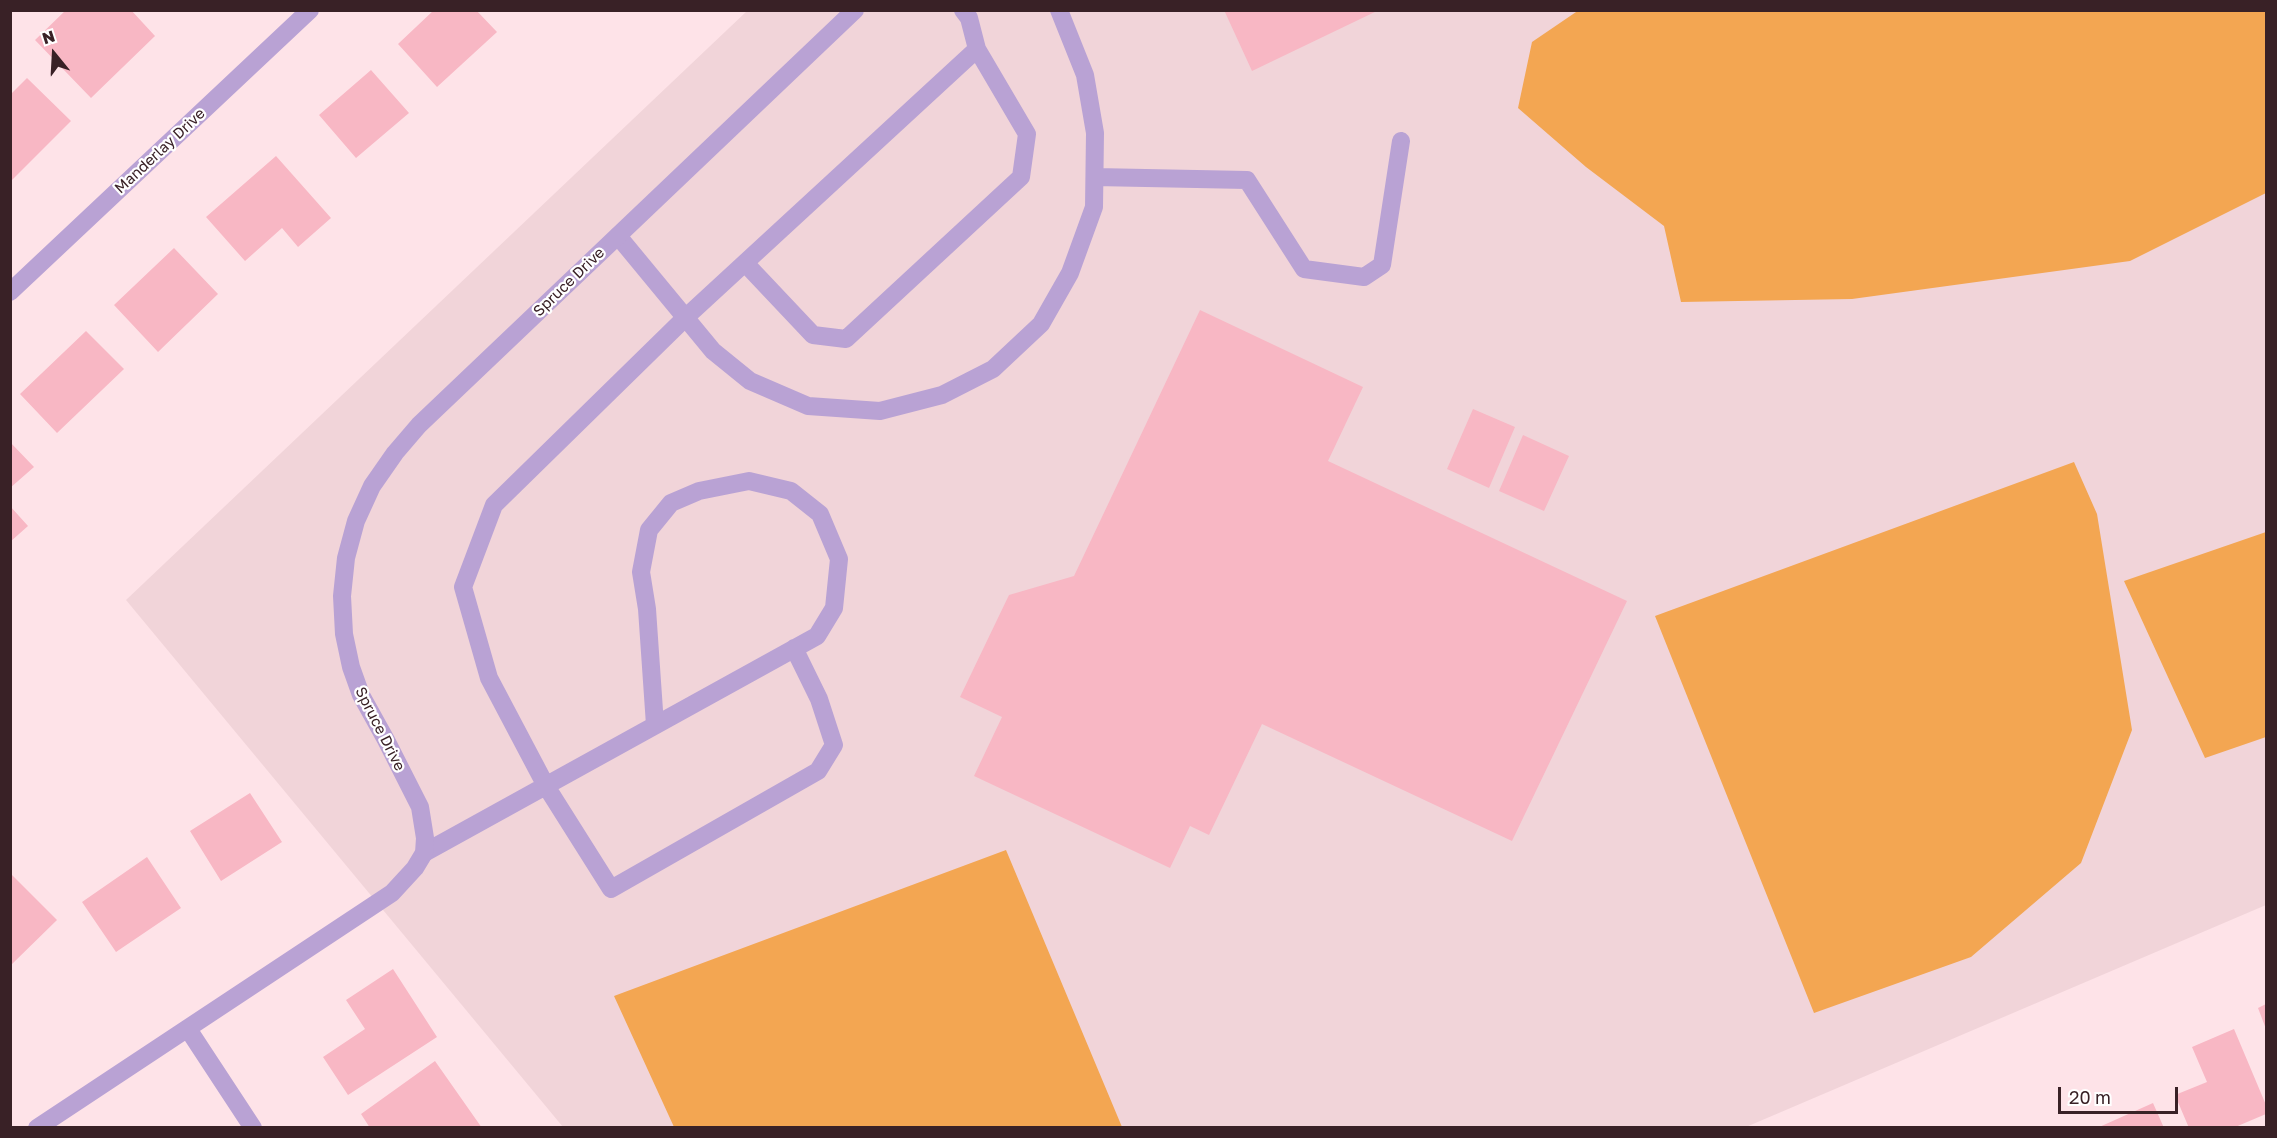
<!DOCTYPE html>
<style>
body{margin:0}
#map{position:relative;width:2277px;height:1138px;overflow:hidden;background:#fee3e8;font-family:"Golos Text",sans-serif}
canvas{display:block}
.frame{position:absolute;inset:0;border:12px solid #392126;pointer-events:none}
.north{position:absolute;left:24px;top:24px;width:60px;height:60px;-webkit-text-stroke:4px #fff;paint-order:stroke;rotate:342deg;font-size:16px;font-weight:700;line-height:24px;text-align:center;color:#392126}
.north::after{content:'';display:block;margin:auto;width:21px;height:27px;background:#392126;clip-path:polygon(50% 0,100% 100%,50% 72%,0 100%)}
.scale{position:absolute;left:2058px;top:1087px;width:120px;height:27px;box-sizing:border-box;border:3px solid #392126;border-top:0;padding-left:8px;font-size:18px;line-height:21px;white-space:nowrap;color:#392126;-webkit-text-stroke:4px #fff;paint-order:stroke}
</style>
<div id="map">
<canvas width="2277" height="1138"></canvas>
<div class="frame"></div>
<div class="north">N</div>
<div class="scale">20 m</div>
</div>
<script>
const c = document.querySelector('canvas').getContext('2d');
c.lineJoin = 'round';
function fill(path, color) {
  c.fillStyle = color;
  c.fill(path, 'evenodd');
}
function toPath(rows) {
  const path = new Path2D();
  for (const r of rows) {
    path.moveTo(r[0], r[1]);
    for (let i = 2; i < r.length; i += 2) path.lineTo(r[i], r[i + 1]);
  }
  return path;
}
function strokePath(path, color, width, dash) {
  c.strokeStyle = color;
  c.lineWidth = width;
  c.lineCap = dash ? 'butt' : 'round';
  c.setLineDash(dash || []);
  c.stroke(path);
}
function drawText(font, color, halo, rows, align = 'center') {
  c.font = font + ' "Golos Text",sans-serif';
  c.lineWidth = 4.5;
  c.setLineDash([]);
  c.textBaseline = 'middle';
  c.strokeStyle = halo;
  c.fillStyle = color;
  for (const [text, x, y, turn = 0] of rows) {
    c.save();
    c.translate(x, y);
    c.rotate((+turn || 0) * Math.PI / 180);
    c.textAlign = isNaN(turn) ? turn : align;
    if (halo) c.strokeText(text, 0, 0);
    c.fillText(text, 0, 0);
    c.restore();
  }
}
const built = toPath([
 [747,11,2266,11,2266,905,1746,1127,563,1127,126,600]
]);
const green = toPath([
 [1579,10,2266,11,2266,193,2130,261,1852,299,1681,302,1664,226,1586,167,1518,108,1532,42],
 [2074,462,2097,514,2132,730,2081,863,1971,957,1814,1013,1655,616],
 [2266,532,2266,737,2205,758,2124,581],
 [1006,850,1122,1127,674,1127,614,996]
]);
const building = toPath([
 [66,10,131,10,155,36,91,98,35,40],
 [434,10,476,10,497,32,437,87,398,44],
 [1224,10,1379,10,1252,71],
 [371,70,409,113,356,158,319,115],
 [27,78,71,121,10,182,10,95],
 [276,156,331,218,298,247,282,228,245,261,206,217],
 [174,248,218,294,158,352,114,305],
 [1200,310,1363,387,1328,461,1627,601,1512,841,1262,724,1209,835,1190,826,1170,868,974,776,1002,717,960,697,1009,595,1074,576],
 [86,331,124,369,57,433,20,394],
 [1473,409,1515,427,1489,488,1447,469],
 [1523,435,1569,456,1544,511,1499,491],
 [10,442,34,467,10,488],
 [10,506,28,526,10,542],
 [250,793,282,842,221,881,190,831],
 [147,857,181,908,116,952,82,902],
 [10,873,57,920,10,966],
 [393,969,437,1037,348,1095,323,1057,365,1029,346,1000],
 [2266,1004,2266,1029,2258,1008],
 [2234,1029,2266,1105,2266,1114,2233,1128,2189,1128,2175,1095,2207,1082,2192,1047],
 [435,1061,482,1128,370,1128,361,1114],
 [2153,1103,2164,1128,2097,1128]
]);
const lane = toPath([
 [1095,177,1247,180,1304,269,1364,277,1382,265,1401,141],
 [618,236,713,351,750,381,808,406,880,411,942,395,993,369,1041,324,1070,273,1094,207,1095,133,1085,75,1059,10],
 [745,263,813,335,846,339,1021,177,1027,134,977,49],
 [794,648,819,699,834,745,818,771,611,889,546,786,489,678,463,587,494,505,685,318,977,49,969,18,963,10],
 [424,853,817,636,834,608,839,559,820,514,791,491,749,481,699,491,671,503,649,530,641,572,647,609,655,725]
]);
const street = toPath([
 [10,292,310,10],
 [188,1029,253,1128],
 [37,1128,392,893,415,868,424,853,425,838,420,807,386,740,361,695,351,667,344,634,342,596,346,558,356,521,372,486,395,453,419,425,855,10]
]);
const streetNames = [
 ["Manderlay Drive",160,151,-43],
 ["Spruce Drive",569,282,-44],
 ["Spruce Drive",380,729,63]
];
fill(built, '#f1d4d9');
fill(green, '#f3a652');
fill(building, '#f8b7c4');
strokePath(lane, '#b9a2d4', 18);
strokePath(street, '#b9a2d4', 18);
drawText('15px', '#392126', '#fff', streetNames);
</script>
